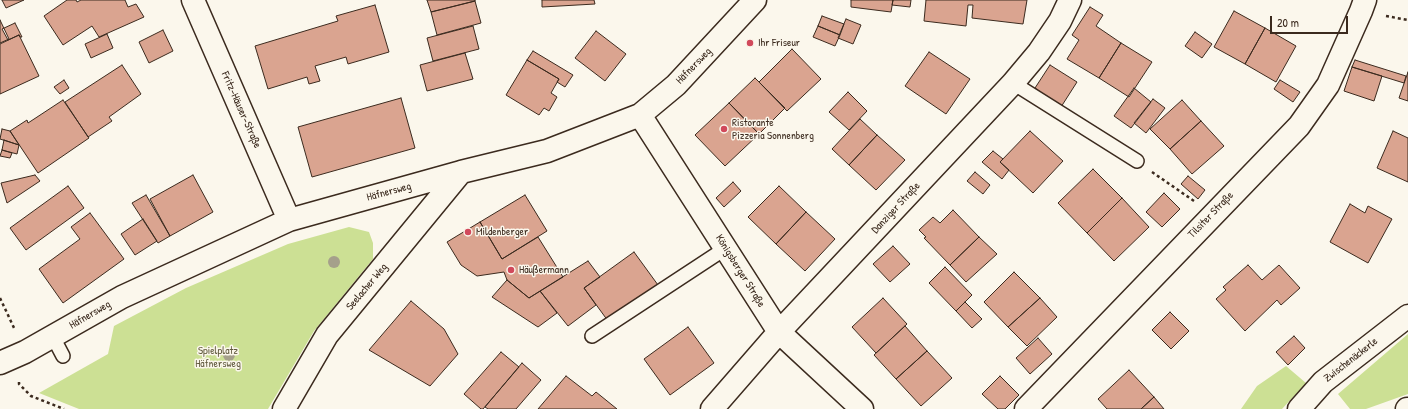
<!DOCTYPE html>
<meta charset="utf-8">
<style>
body{margin:0}
#map{position:relative;width:1408px;height:409px;overflow:hidden;background:#fbf7ec;font-family:"Patrick Hand",sans-serif}
canvas{display:block}
.scale{position:absolute;left:1270px;top:16px;width:78px;height:18px;box-sizing:border-box;border:2px solid #3b2a1e;border-top:0;padding-left:5px;font-size:12px;line-height:14px;white-space:nowrap;color:#3b2a1e;-webkit-text-stroke:3px #fbf7ec;paint-order:stroke}
</style>
<div id="map">
<canvas width="1408" height="409"></canvas>
<div class="scale">20 m</div>
</div>
<script>
const c = document.querySelector('canvas').getContext('2d');
c.lineJoin = 'round';
function fill(path, color) {
  c.fillStyle = color;
  c.fill(path, 'evenodd');
}
function toPath(rows) {
  const path = new Path2D();
  for (const r of rows) {
    path.moveTo(r[0], r[1]);
    for (let i = 2; i < r.length; i += 2) path.lineTo(r[i], r[i + 1]);
  }
  return path;
}
function strokePath(path, color, width, dash) {
  c.strokeStyle = color;
  c.lineWidth = width;
  c.lineCap = dash ? 'butt' : 'round';
  c.setLineDash(dash || []);
  c.stroke(path);
}
function drawText(font, color, halo, rows, align = 'center') {
  c.font = font + ' "Patrick Hand",sans-serif';
  c.lineWidth = 3;
  c.setLineDash([]);
  c.textBaseline = 'middle';
  c.strokeStyle = halo;
  c.fillStyle = color;
  for (const [text, x, y, turn = 0] of rows) {
    c.save();
    c.translate(x, y);
    c.rotate((+turn || 0) * Math.PI / 180);
    c.textAlign = isNaN(turn) ? turn : align;
    if (halo) c.strokeText(text, 0, 0);
    c.fillText(text, 0, 0);
    c.restore();
  }
}
const green = toPath([
 [349,227,369,232,373,243,373,259,314,331,268,409,79,409,39,393,108,354,114,326,186,288,288,244],
 [1408,334,1408,394,1366,409,1350,409,1338,394],
 [1286,366,1306,383,1282,409,1241,409,1257,386]
]);
const building = toPath([
 [2,0,24,0,6,8,2,0],
 [67,0,76,0,77,2,81,0,125,0,128,7,136,4,144,17,99,37,92,26,63,45,44,16,67,0],
 [427,0,475,0,475,1,431,12,427,0],
 [542,0,594,0,595,4,542,7,542,0],
 [851,0,893,0,891,12,851,7,851,0],
 [893,0,911,0,910,7,892,5,893,0],
 [926,0,1027,0,1023,24,972,18,973,5,968,5,966,26,924,21,926,0],
 [475,1,481,23,437,35,431,12,475,1],
 [375,5,389,52,348,64,346,57,315,66,320,81,309,84,307,77,268,89,255,46,338,21,336,16,375,5],
 [1090,7,1103,15,1096,26,1121,43,1099,78,1067,59,1079,40,1072,35,1090,7],
 [1234,11,1265,28,1245,64,1214,47,1234,11],
 [822,16,844,24,840,35,818,26,822,16],
 [846,19,861,25,853,44,838,38,846,19],
 [0,20,9,39,0,43,0,20],
 [15,23,22,37,20,37,19,35,8,40,2,29,15,23],
 [473,26,479,49,433,61,427,38,473,26],
 [818,26,840,35,835,46,813,37,818,26],
 [1265,28,1296,46,1276,82,1245,64,1265,28],
 [163,30,173,51,149,63,139,42,163,30],
 [596,31,626,54,605,81,575,58,596,31],
 [1195,32,1212,44,1202,58,1185,46,1195,32],
 [107,34,113,48,91,58,85,44,107,34],
 [19,35,39,76,0,94,0,44,19,35],
 [1121,43,1152,62,1129,97,1099,78,1121,43],
 [792,49,821,79,787,111,759,82,792,49],
 [533,51,573,75,565,87,557,82,559,79,527,60,533,51],
 [929,52,970,79,946,114,905,86,929,52],
 [465,53,473,79,427,91,420,65,465,53],
 [527,60,559,79,551,93,557,97,549,111,544,108,539,115,506,95,527,60],
 [1355,60,1406,76,1404,83,1352,67,1355,60],
 [122,65,141,94,109,117,112,121,88,137,65,102,122,65],
 [1050,65,1077,82,1061,107,1035,88,1050,65],
 [1352,67,1382,76,1374,101,1344,91,1352,67],
 [1408,72,1408,101,1399,98,1408,72],
 [755,78,785,108,759,134,729,103,755,78],
 [64,80,69,88,60,94,54,87,64,80],
 [1280,80,1300,92,1293,102,1274,89,1280,80],
 [1134,88,1151,102,1131,128,1114,116,1134,88],
 [848,92,867,111,849,130,829,112,848,92],
 [401,98,415,148,312,177,298,127,401,98],
 [1153,99,1165,108,1146,133,1134,123,1153,99],
 [63,100,89,138,38,173,10,131,27,120,28,123,63,100],
 [1182,100,1201,121,1170,149,1150,129,1182,100],
 [729,103,759,134,725,166,695,135,729,103],
 [860,119,877,135,849,165,832,149,860,119],
 [1201,121,1224,146,1192,174,1170,149,1201,121],
 [2,129,10,131,19,145,0,139,2,129],
 [1030,131,1063,161,1033,193,1000,162,1030,131],
 [1393,131,1408,138,1408,182,1377,168,1393,131],
 [877,135,905,160,876,190,849,165,877,135],
 [4,140,19,145,17,154,2,150,4,140],
 [2,150,12,153,10,158,0,156,2,150],
 [993,151,1003,159,1000,162,1009,170,1002,179,982,162,993,151],
 [1093,169,1122,198,1087,233,1058,203,1093,169],
 [975,172,990,185,983,194,967,181,975,172],
 [35,175,40,181,7,203,1,183,35,175],
 [193,175,213,212,170,236,150,199,193,175],
 [1188,176,1205,190,1198,199,1181,184,1188,176],
 [733,182,741,191,724,207,716,198,733,182],
 [68,186,84,208,26,250,10,228,68,186],
 [779,186,806,212,776,244,748,217,779,186],
 [1164,193,1180,209,1162,227,1146,212,1164,193],
 [146,195,170,236,158,243,132,203,146,195],
 [525,195,547,231,502,259,480,222,525,195],
 [1122,198,1149,227,1114,261,1087,233,1122,198],
 [1350,204,1365,213,1368,206,1392,219,1368,263,1330,242,1350,204],
 [953,210,979,237,950,265,924,238,926,237,919,230,933,217,940,223,953,210],
 [806,212,835,239,805,271,776,244,806,212],
 [90,213,124,259,63,303,39,269,80,239,71,227,90,213],
 [143,219,157,241,135,255,121,234,143,219],
 [480,222,502,259,538,237,563,277,529,298,507,280,504,272,477,276,461,265,447,242,480,222],
 [979,237,997,254,966,282,950,265,979,237],
 [893,246,910,264,890,282,873,264,893,246],
 [634,252,658,285,608,321,584,288,634,252],
 [588,261,600,277,584,288,596,305,568,326,540,291,588,261],
 [1248,265,1262,280,1279,265,1300,288,1281,305,1277,300,1245,331,1216,299,1226,290,1223,287,1248,265],
 [945,267,972,295,956,311,929,283,945,267],
 [1014,272,1040,298,1008,327,984,302,1014,272],
 [507,280,529,298,540,291,557,313,538,327,492,297,507,280],
 [883,298,907,324,876,353,852,327,883,298],
 [1040,298,1057,317,1027,346,1008,327,1040,298],
 [411,301,444,329,458,354,430,386,369,350,411,301],
 [965,302,982,319,972,328,956,311,965,302],
 [1170,312,1189,331,1171,349,1152,330,1170,312],
 [905,326,927,351,896,379,874,355,905,326],
 [688,327,714,363,670,395,644,359,688,327],
 [1294,336,1305,348,1288,365,1276,352,1294,336],
 [1038,338,1052,354,1030,374,1016,358,1038,338],
 [927,351,952,378,921,406,896,379,927,351],
 [501,352,519,367,483,409,481,409,464,394,501,352],
 [522,363,541,380,516,409,488,409,485,407,522,363],
 [1129,370,1154,397,1141,409,1107,409,1098,399,1129,370],
 [566,376,592,396,596,392,617,409,538,409,566,376],
 [1000,376,1019,395,1005,409,998,409,982,394,1000,376],
 [1154,397,1164,409,1141,409,1154,397]
]);
const path = toPath([
 [1386,16,1408,20],
 [1152,172,1194,201],
 [0,298,15,330],
 [19,382,19,384,31,396,64,409]
]);
const service = toPath([
 [1013,83,1137,161],
 [592,336,726,248],
 [53,337,63,356]
]);
const minor = toPath([
 [193,0,289,220],
 [640,115,779,332,862,409],
 [0,363,25,352,122,297,289,220,461,172,547,151,640,115,676,85,755,0],
 [284,409,327,335,461,172],
 [712,409,779,332,1013,83,1039,52,1060,21,1070,0],
 [1026,409,1299,126,1328,85,1361,11,1365,0],
 [1299,409,1323,382,1408,316],
 [1407,409,1408,409]
]);
const trees = [
 [334,262],
 [229,355]
];
const markers = [
 [750,43,4,"#d1495b"],
 [724,129,4,"#d1495b"],
 [468,232,4,"#d1495b"],
 [511,270,4,"#d1495b"]
];
const poiNames = [
 ["Ihr Friseur",758,43],
 ["Ristorante",732,123],
 ["Pizzeria Sonnenberg",732,136],
 ["Mildenberger",476,232],
 ["Häußermann",519,270]
];
const streetNames = [
 ["Häfnersweg",694,66,-46],
 ["Fritz-Häuser-Straße",241,110,66],
 ["Häfnersweg",389,192,-15],
 ["Danziger Straße",896,208,-47],
 ["Tilsiter Straße",1211,215,-46],
 ["Königsberger Straße",740,271,58],
 ["Seelacher Weg",367,287,-50],
 ["Häfnersweg",90,315,-30],
 ["Zwischenäckerle",1351,360,-38]
];
const parkNames = [
 ["Spielplatz",218,351],
 ["Häfnersweg",218,364]
];
fill(green, '#cce094');
fill(building, '#daa490');
strokePath(building, '#3b2a1e', 1);
strokePath(service, '#3b2a1e', 16);
strokePath(minor, '#3b2a1e', 25);
strokePath(path, '#3b2a1e', 2.5, [3, 3]);
strokePath(service, '#fbf7ec', 13);
strokePath(minor, '#fbf7ec', 22);
c.fillStyle = '#a5a08b';
for (const [x, y] of trees) {
  c.beginPath();
  c.arc(x, y, 6, 0, 2 * Math.PI);
  c.fill();
}
for (const [x, y, r, color] of markers) {
  const dot = new Path2D();
  dot.arc(x, y, r, 0, 2 * Math.PI);
  c.fillStyle = color;
  c.fill(dot);
  strokePath(dot, '#fbf7ec', 1.5);
}
drawText('11px', '#3b2a1e', '#fbf7ec', poiNames, 'left');
drawText('11px', '#3b2a1e', '#fbf7ec', streetNames);
drawText('11px', '#5f583c', '#fbf7ec', parkNames);
</script>
